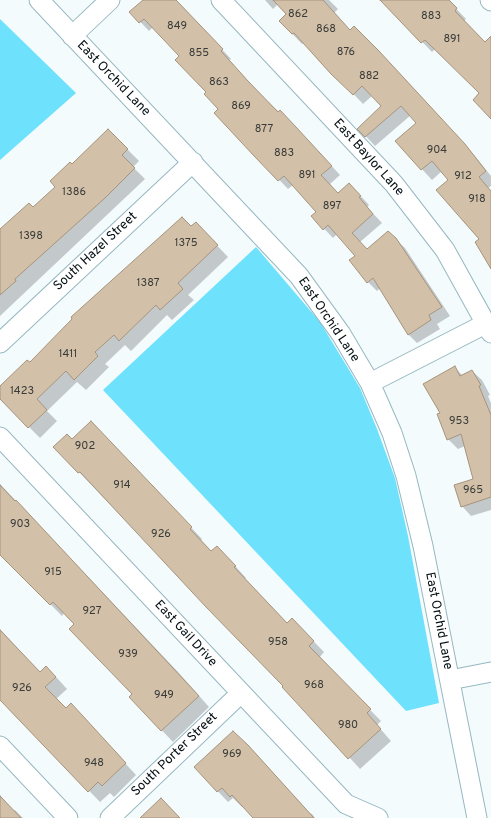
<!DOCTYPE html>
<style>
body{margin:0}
canvas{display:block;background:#f4fbfd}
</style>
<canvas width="491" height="818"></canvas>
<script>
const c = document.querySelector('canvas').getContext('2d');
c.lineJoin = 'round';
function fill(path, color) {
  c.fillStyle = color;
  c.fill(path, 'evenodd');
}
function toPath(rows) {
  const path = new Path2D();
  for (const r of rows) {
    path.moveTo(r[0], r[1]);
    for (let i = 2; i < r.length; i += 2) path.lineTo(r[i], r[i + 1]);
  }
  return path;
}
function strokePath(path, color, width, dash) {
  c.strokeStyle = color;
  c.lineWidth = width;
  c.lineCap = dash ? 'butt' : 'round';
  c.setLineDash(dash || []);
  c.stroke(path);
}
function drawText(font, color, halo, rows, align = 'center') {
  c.font = font + ' Overpass,sans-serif';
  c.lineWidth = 3;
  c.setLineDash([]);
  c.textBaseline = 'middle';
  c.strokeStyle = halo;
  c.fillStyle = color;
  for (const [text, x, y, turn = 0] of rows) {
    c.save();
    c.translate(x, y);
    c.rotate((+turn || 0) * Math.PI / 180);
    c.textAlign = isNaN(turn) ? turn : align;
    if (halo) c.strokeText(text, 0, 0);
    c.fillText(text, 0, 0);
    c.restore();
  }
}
const green = toPath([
 [0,19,76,93,0,160],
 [256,247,320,322,360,388,377,429,395,478,408,536,439,703,406,711,103,390]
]);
const shadow = toPath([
 [144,0,176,0,231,59,229,60,257,91,305,137,340,175,330,184,338,194,358,193,369,205,367,207,382,223,360,242,367,250,388,232,405,248,450,316,437,324,440,329,417,343,408,334,380,288,377,291,368,282,356,256,337,234,333,238,312,216,317,212,293,185,288,189,215,113,219,109,180,56,153,27,149,31,131,12],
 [265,0,329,0,338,9,334,13,350,31,389,62,474,155,491,176,491,186,488,188,491,191,491,265,481,240,449,180,442,171,432,180,396,141,417,123,411,115,375,146,359,129,383,106,372,96,363,104,304,42,302,44,280,21,287,14,278,4,273,9],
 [384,0,448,0,466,19,464,21,485,43,491,47,491,117,481,93,435,49,432,52,383,1],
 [108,130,139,161,133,167,145,179,0,316,0,231,33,208,57,187,72,166],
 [191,228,207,235,228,257,188,295,194,300,172,320,167,315,131,351,125,345,105,364,109,367,86,390,77,382,47,411,57,421,40,438,0,398,0,387],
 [455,368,463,376,472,371,482,380,490,395,488,396,491,403,491,510,471,516,462,506,475,480,465,446,458,449,448,439,441,414],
 [102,433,202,539,201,540,212,552,228,558,246,578,245,579,287,624,292,619,324,652,319,658,381,721,377,725,391,741,360,769,284,686,55,447,72,440],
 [0,484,179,673,209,707,173,742,130,697,133,694,75,624,64,613,62,616,0,553],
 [0,629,40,673,46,667,57,678,67,689,56,699,66,709,82,716,136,775,114,797,110,793,100,802,0,699],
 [195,767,312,814,315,818,254,818,244,806,242,807,233,798,228,802],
 [0,795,13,811,15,810,23,818,0,818]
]);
const building = toPath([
 [143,0,176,0,223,49,221,51,248,81,278,112,280,110,296,127,332,166,321,175,338,193,349,183,361,196,359,197,373,214,352,233,367,249,388,231,396,238,442,307,429,315,431,320,408,335,373,278,367,283,349,260,355,256,328,225,323,230,311,216,316,212,284,176,278,181,255,157,214,113,218,109,204,94,206,92,175,60,179,56,144,19,139,23,129,12,143,0],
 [273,0,323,0,350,30,354,26,379,51,465,144,486,171,479,177,491,191,491,269,475,242,479,239,436,190,448,180,432,161,421,170,395,141,416,123,401,106,365,137,357,129,381,106,362,86,353,95,331,74,294,33,292,34,279,21,286,14,273,0],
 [380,0,449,0,457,8,455,11,485,42,491,36,491,119,473,100,479,93,425,40,421,43,380,0],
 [108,129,128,149,122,155,135,168,105,198,15,279,16,281,0,295,0,229,29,203,33,207,55,187,50,181,70,162,72,164,108,129],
 [182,217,191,226,196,222,218,245,178,283,183,289,160,310,156,305,119,341,114,335,95,352,98,356,74,380,66,371,37,399,47,410,28,428,0,399,0,386,27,360,30,362,72,319,71,317,182,217],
 [455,366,460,376,472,370,481,385,479,386,491,415,491,497,461,507,454,485,473,479,461,434,447,440,437,414,440,413,423,384,455,366],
 [91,421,192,527,190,529,211,551,217,546,236,566,234,567,287,623,292,618,314,641,309,646,371,709,367,713,381,729,348,759,282,687,283,686,206,607,80,472,78,473,53,447,67,434,72,439,91,421],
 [0,485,15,501,16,500,199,696,161,731,129,697,132,694,69,629,74,624,53,602,50,605,0,555,0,485],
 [0,630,40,672,46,666,56,677,45,687,66,708,71,703,126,763,102,786,98,782,88,792,0,700,0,630],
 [233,731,248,745,314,818,253,818,232,795,230,797,222,788,217,792,194,767,233,731],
 [0,796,21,818,0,818,0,796],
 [161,798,180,818,140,818,161,798]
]);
const minor = toPath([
 [39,0,299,276,341,334,370,383,392,433,406,476,423,546,477,818],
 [221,0,394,184,445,250,491,333],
 [490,0,491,1],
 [72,36,110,0],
 [0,343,193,162],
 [370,383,487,323],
 [0,437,346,804,378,818],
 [450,680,491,672],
 [0,746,68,818],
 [110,818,241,693]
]);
const numberNames = [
 ["862",298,15],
 ["883",431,17],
 ["849",177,27],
 ["868",326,30],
 ["891",452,40],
 ["876",346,53],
 ["855",199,54],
 ["882",369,77],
 ["863",219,83],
 ["869",241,107],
 ["877",264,130],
 ["904",437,151],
 ["883",284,154],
 ["891",307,176],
 ["912",463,177],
 ["1386",74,193],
 ["918",477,200],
 ["897",332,207],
 ["1398",31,237],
 ["1375",186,244],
 ["1387",148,284],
 ["1411",68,355],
 ["1423",22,392],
 ["953",459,422],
 ["902",85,447],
 ["914",122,486],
 ["965",473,491],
 ["903",20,525],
 ["926",161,535],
 ["915",53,573],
 ["927",92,612],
 ["958",278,643],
 ["939",128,655],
 ["968",314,686],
 ["926",22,689],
 ["949",164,696],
 ["980",348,726],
 ["969",232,755],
 ["948",94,764]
];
const streetNames = [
 ["East Orchid Lane",113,79,46],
 ["East Baylor Lane",368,158,48],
 ["South Hazel Street",96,252,-43],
 ["East Orchid Lane",328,320,56],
 ["East Orchid Lane",438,621,79],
 ["East Gail Drive",185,634,47],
 ["South Porter Street",175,755,-44]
];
fill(green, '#6ee1fd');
fill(shadow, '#0003');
fill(building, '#d3c0a8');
strokePath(building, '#a6937c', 1);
strokePath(minor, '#96b8c1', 21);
strokePath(minor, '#fff', 19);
drawText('11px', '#383b38', null, numberNames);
drawText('13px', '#040f12', '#fff', streetNames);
</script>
